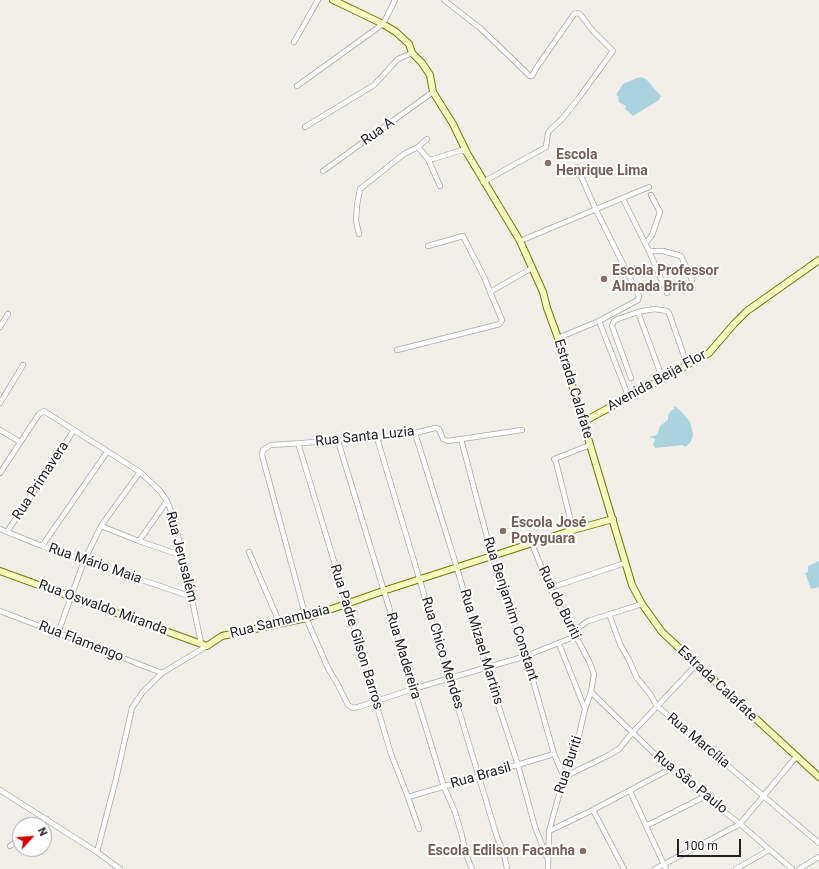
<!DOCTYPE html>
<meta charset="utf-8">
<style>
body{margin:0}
#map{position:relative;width:819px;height:869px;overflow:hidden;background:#f2efe9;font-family:Roboto,sans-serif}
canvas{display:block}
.north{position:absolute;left:12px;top:817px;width:40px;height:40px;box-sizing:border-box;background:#fff;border:1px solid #a7a7a7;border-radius:50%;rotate:64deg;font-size:11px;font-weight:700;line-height:16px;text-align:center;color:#222}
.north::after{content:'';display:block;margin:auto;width:14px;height:18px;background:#d40000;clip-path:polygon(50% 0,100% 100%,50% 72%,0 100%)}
.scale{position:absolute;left:677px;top:839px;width:64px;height:18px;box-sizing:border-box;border:2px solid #222;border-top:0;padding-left:5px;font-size:12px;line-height:14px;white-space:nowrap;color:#222;-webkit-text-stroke:3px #fff;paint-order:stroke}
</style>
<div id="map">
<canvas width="819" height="869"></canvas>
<div class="north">N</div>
<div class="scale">100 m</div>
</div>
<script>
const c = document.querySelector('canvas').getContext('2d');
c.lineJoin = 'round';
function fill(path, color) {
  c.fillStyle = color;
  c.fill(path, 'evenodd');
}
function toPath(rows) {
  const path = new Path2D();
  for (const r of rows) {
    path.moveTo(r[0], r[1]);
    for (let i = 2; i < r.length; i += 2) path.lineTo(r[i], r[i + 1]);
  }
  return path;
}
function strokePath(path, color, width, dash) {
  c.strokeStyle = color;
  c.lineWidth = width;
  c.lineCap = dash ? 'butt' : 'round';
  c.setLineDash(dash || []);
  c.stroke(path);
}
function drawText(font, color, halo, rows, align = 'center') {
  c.font = font + ' Roboto,sans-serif';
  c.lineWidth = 4;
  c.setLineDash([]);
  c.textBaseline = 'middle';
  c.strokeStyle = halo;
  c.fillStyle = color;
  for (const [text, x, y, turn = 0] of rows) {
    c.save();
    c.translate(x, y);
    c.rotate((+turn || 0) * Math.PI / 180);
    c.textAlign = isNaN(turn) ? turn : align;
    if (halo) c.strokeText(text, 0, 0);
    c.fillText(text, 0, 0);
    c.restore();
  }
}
const water = toPath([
 [641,77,646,79,661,96,659,100,633,116,625,109,626,106,619,102,618,96,616,95,623,84,637,78],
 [674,406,680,410,690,422,693,434,692,439,690,443,685,447,683,445,655,448,653,445,655,439,649,437,657,435,660,426,668,420,668,415,671,411,674,409],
 [819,561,819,587,811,589,805,573,808,572,808,566]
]);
const street = toPath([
 [444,0,480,28,530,76,532,76,537,67,574,14,577,13,580,14,592,30,613,51,578,99,562,119,551,129,548,133,546,147,483,182],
 [294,42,318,0],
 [297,86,383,24,395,0],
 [305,127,374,85,398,59,412,53],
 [418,147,427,139],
 [428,159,440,186],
 [323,171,433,92],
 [623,199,649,251,667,293],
 [359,234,356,221,357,205,360,189,404,154,418,147,428,159,433,159,462,150,467,153],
 [520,241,649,187],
 [646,243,652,235,660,212,651,195],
 [428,246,463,236,485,279,490,292],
 [649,251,663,251,681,256,692,280],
 [638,312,660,372],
 [599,321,629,398],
 [0,327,8,314],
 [558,338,599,321,638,300,639,296,596,210,577,167],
 [397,350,500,324,502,320,490,292,532,268],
 [631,378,612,326,614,321,618,319,638,312,654,309,667,311,669,313,684,356],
 [0,403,23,365],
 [0,430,20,442],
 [522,430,448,441,443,439,439,429,435,428,415,433,377,438,271,445,263,450,262,455,306,618,328,668,338,685,348,705,353,708,358,707,413,689,526,656,571,638,578,628,588,621,642,604],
 [415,433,457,568,486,668,518,765,535,827,548,860],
 [377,438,497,837,504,854,507,869],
 [461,439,492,556,526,656,554,754,564,777,609,755,619,749,632,733,696,665],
 [338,441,444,787,455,812,461,832,466,854,472,869],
 [298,443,347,604,391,754,408,797,419,829],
 [0,473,39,414,44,411,140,472,160,491,167,501,173,516,183,556,201,643],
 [101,526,139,541,183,556],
 [0,529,42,546,192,597],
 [573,530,556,462,554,459,590,445],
 [7,532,74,430],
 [139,541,167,501],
 [532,544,550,588,589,661,594,674,591,692,585,709,577,744,564,777,549,831,548,869],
 [42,546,107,452],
 [249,552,280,624],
 [550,588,625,563],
 [0,611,58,633,162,673],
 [609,614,620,644,629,660,637,678,650,694,657,706,819,843],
 [58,633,84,561,101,526,140,472],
 [559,644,585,709],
 [591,692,670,769,740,824,792,869],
 [0,790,97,852,120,869],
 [630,791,666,869],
 [408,797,554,754],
 [593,810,624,869],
 [39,825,47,819],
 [646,826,706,796],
 [549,831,593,810,670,769],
 [10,846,20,839],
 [97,852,116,779,132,708,142,693,162,673,207,646],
 [655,869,740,824,796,757],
 [736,869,769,850],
 [799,869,819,857]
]);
const secondary = toPath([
 [333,0,383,24,396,32,409,44,412,53,422,63,430,75,433,92,453,124,467,153,520,241,543,292,547,308,558,338,632,585,642,604,662,632,677,646,819,777],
 [583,422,709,353,734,324,747,311,819,260],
 [0,571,207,646,222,636,306,618,383,591,573,530,613,519]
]);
const markers = [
 [548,163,4,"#8d6e63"],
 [604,279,4,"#8d6e63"],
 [503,531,4,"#8d6e63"],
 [583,851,4,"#8d6e63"]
];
const streetNames = [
 ["Rua A",378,132,-36],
 ["Avenida Beija Flor",657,381,-29],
 ["Estrada Calafate",573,389,73],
 ["Rua Santa Luzia",365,437,-6],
 ["Rua Primavera",41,481,-57],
 ["Rua Jerusalém",181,557,76],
 ["Rua Mário Maia",95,564,19],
 ["Rua do Buriti",559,603,64],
 ["Rua Oswaldo Miranda",103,608,20],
 ["Rua Benjamim Constant",510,609,72],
 ["Rua Samambaia",280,622,-14],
 ["Rua Padre Gilson Barros",356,637,73],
 ["Rua Flamengo",81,642,21],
 ["Rua Mizael Martins",481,647,73],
 ["Rua Chico Mendes",442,653,73],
 ["Rua Madereira",403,656,73],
 ["Estrada Calafate",717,684,43],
 ["Rua Marcília",698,741,40],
 ["Rua Buriti",569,765,-72],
 ["Rua Brasil",481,776,-16],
 ["Rua São Paulo",690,783,39]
];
const educationNames = [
 ["Escola",556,155],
 ["Henrique Lima",556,171],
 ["Escola Professor",612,271],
 ["Almada Brito",612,287],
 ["Escola José",511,523],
 ["Potyguara",511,539],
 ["Escola Edilson Facanha",575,851,"right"]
];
fill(water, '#aad3df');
strokePath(street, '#a9a9a9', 6);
strokePath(secondary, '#707d05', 8);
strokePath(street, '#fff', 4.5);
strokePath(secondary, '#f7fabf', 6);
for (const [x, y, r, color] of markers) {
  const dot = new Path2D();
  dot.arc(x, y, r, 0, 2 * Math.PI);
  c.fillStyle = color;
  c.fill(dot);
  strokePath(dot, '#fff', 1.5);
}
drawText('14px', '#222', '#fff', streetNames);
drawText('bold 14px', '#785e54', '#fff', educationNames, 'left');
</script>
